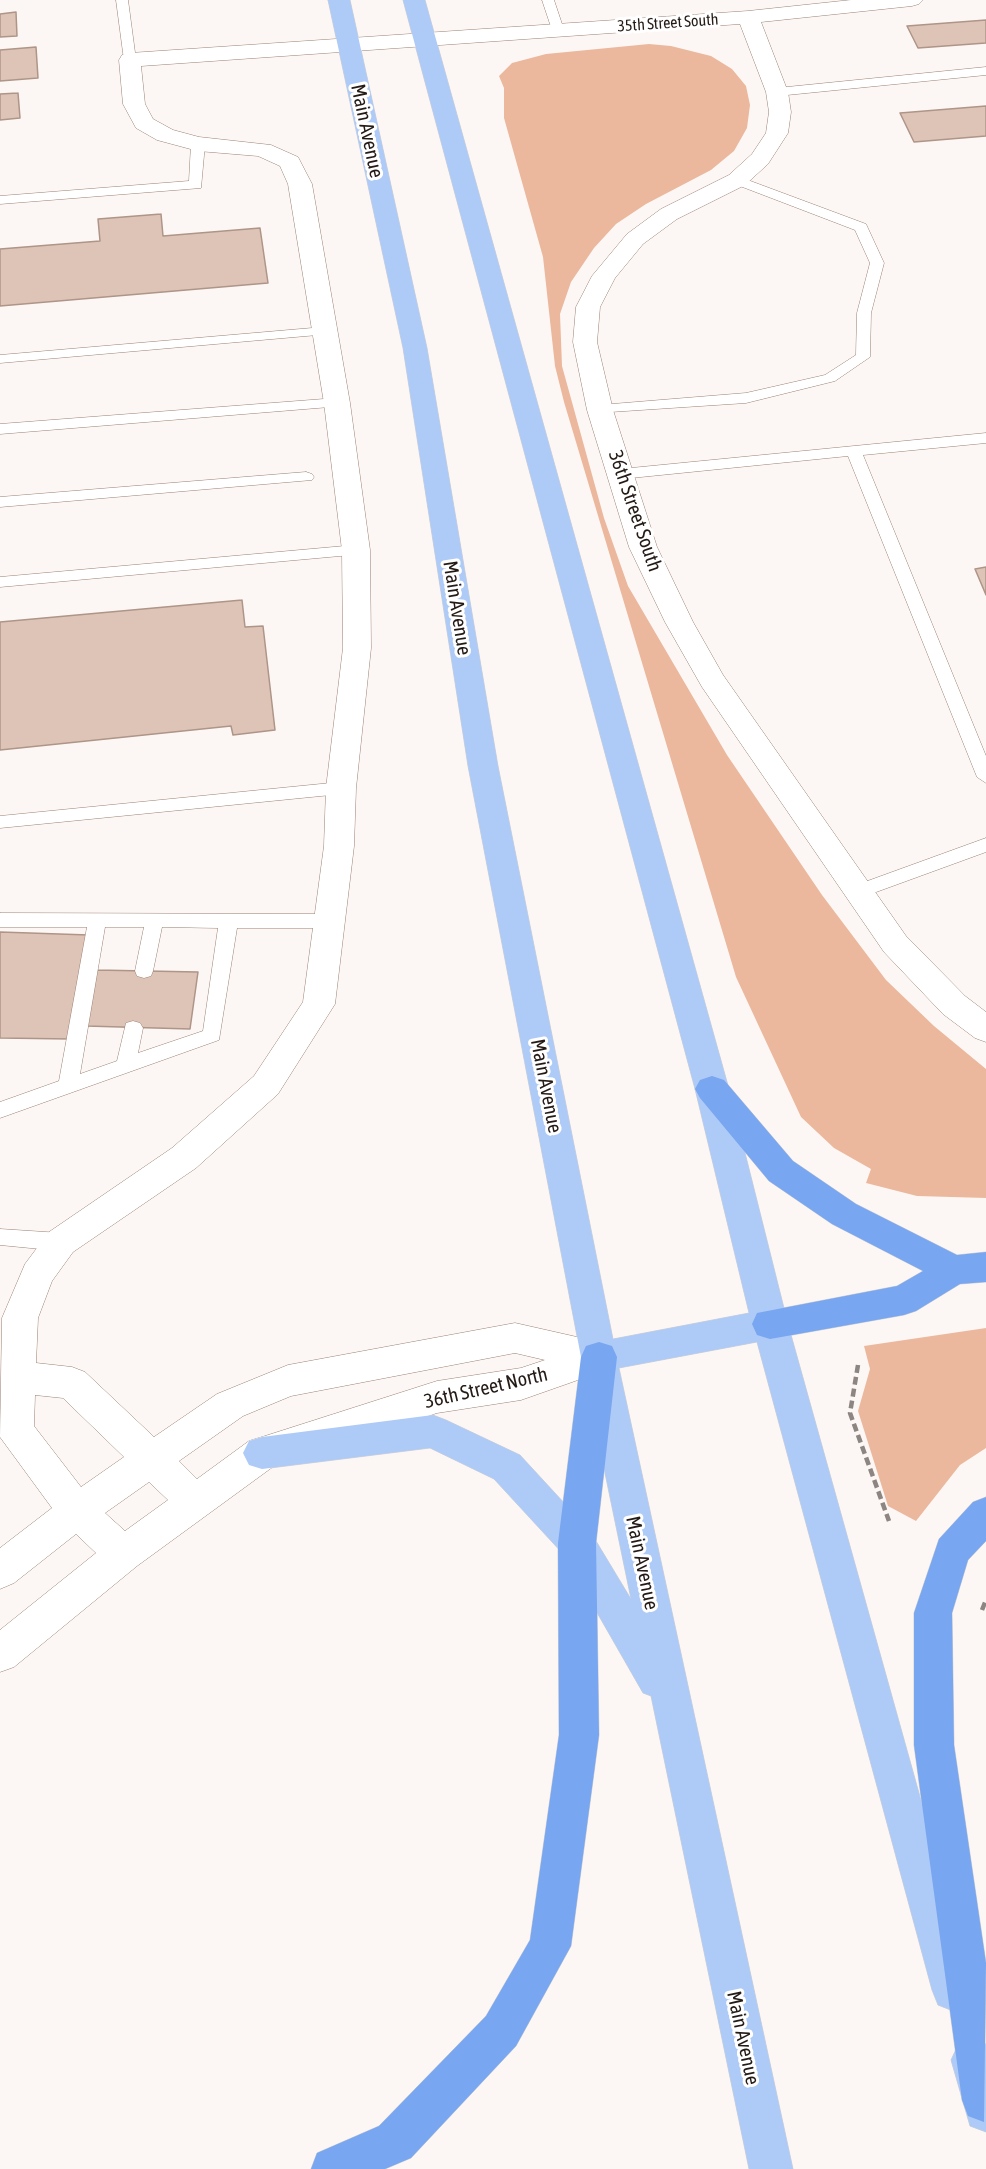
<!DOCTYPE html>
<style>
body{margin:0}
canvas{display:block;background:#fcf7f4}
</style>
<canvas width="986" height="2169"></canvas>
<script>
const c = document.querySelector('canvas').getContext('2d');
c.lineJoin = 'round';
function fill(path, color) {
  c.fillStyle = color;
  c.fill(path, 'evenodd');
}
function toPath(rows) {
  const path = new Path2D();
  for (const r of rows) {
    path.moveTo(r[0], r[1]);
    for (let i = 2; i < r.length; i += 2) path.lineTo(r[i], r[i + 1]);
  }
  return path;
}
function strokePath(path, color, width, dash) {
  c.strokeStyle = color;
  c.lineWidth = width;
  c.lineCap = dash ? 'butt' : 'round';
  c.setLineDash(dash || []);
  c.stroke(path);
}
function drawText(font, color, halo, rows, align = 'center') {
  c.font = font + ' "Asap Condensed",sans-serif';
  c.lineWidth = 6;
  c.setLineDash([]);
  c.textBaseline = 'middle';
  c.strokeStyle = halo;
  c.fillStyle = color;
  for (const [text, x, y, turn = 0] of rows) {
    c.save();
    c.translate(x, y);
    c.rotate((+turn || 0) * Math.PI / 180);
    c.textAlign = isNaN(turn) ? turn : align;
    if (halo) c.strokeText(text, 0, 0);
    c.fillText(text, 0, 0);
    c.restore();
  }
}
const green = toPath([
 [649,44,671,46,711,56,732,69,746,86,750,105,747,128,734,151,711,170,646,204,616,224,594,248,571,282,560,314,562,366,604,518,628,586,727,755,822,895,886,980,934,1026,986,1069,986,1198,917,1196,866,1183,871,1169,834,1148,801,1117,736,977,564,402,555,366,543,257,504,118,504,88,499,76,512,63,546,54],
 [986,1328,986,1448,960,1465,916,1521,888,1506,858,1411,870,1369,864,1346]
]);
const building = toPath([
 [16,12,17,36,0,37,0,14,16,12],
 [986,20,986,43,918,48,907,26,986,20],
 [36,47,38,78,0,81,0,50,36,47],
 [18,93,20,118,0,120,0,94,18,93],
 [986,106,986,136,914,142,900,113,986,106],
 [161,214,163,236,260,228,268,283,0,306,0,249,100,241,98,219,161,214],
 [986,567,986,595,975,569,986,567],
 [242,600,245,627,263,626,275,730,233,735,231,726,0,750,0,622,242,600],
 [0,932,89,935,70,1039,0,1038,0,932],
 [96,970,198,972,190,1029,86,1026,96,970]
]);
const path = toPath([
 [858,1365,850,1413,889,1521],
 [982,1610,986,1600]
]);
const lane = toPath([
 [116,0,128,0,136,60,135,63,125,63,124,60,116,0],
 [542,0,554,0,564,30,562,33,558,34,552,30,542,0],
 [986,67,986,75,777,96,770,92,777,88,986,67],
 [198,140,205,144,201,188,0,204,0,196,189,181,191,144,198,140],
 [737,176,866,224,884,263,871,313,870,357,835,381,746,403,595,413,592,410,600,405,746,393,825,375,856,355,857,313,870,263,855,230,732,183,732,177,737,176],
 [324,327,329,328,331,331,329,334,0,363,0,355,324,327],
 [337,398,345,403,342,406,0,434,0,424,337,398],
 [986,433,986,443,863,455,986,756,986,783,977,777,848,456,621,479,613,474,621,469,986,433],
 [306,472,312,474,314,477,312,480,0,507,0,497,306,472],
 [356,545,364,550,362,554,0,587,0,577,356,545],
 [341,782,347,784,350,788,347,792,341,794,0,828,0,816,341,782],
 [986,838,986,852,857,899,851,897,848,892,851,887,986,838],
 [0,913,328,914,335,916,337,921,335,926,328,928,237,928,219,1040,0,1118,0,1102,59,1081,87,927,0,927,0,913],
 [105,927,144,927,135,971,137,976,144,978,151,976,153,971,162,927,218,928,203,1031,138,1053,143,1028,140,1023,133,1021,126,1023,117,1061,80,1074,105,927],
 [0,1229,61,1233,68,1236,71,1242,68,1248,61,1251,0,1245,0,1229]
]);
const street = toPath([
 [851,0,923,0,919,4,912,6,761,22,788,92,791,112,788,133,768,164,745,185,677,219,643,244,615,278,600,307,597,342,613,410,657,547,693,622,723,675,906,936,965,996,986,1012,986,1042,975,1038,943,1014,884,952,702,687,665,622,629,547,587,410,573,342,576,307,592,276,627,234,661,209,729,175,752,154,766,133,769,112,766,92,740,24,141,66,145,104,153,119,173,130,199,137,271,145,298,157,312,184,350,403,370,550,371,648,356,788,354,846,335,1004,278,1094,196,1168,73,1252,52,1281,38,1318,36,1363,72,1367,85,1372,154,1437,217,1394,288,1365,515,1323,599,1342,612,1346,617,1357,612,1368,521,1400,437,1413,274,1466,137,1566,14,1667,0,1672,0,1630,96,1553,76,1534,14,1583,0,1589,0,1548,52,1508,0,1437,2,1318,25,1264,49,1232,172,1148,254,1076,303,1002,324,846,326,788,343,648,342,550,324,403,288,184,280,166,258,156,198,151,157,140,136,128,123,104,119,60,122,55,130,53,748,11,851,0],
 [515,1353,545,1360,521,1368,437,1381,262,1437,249,1441,197,1479,179,1461,243,1416,291,1396,515,1353],
 [35,1395,63,1398,124,1457,81,1487,34,1426,35,1395],
 [149,1482,168,1500,125,1531,105,1513,149,1482]
]);
const primary = toPath([
 [328,0,350,0,427,348,498,766,613,1339,749,1313,695,1089,403,0,425,0,729,1089,788,1324,974,1990,968,2005,953,2011,938,2005,932,1990,757,1342,619,1368,793,2169,749,2169,651,1696,643,1693,564,1555,494,1479,430,1448,262,1469,249,1465,243,1453,249,1441,262,1437,433,1415,446,1420,520,1455,590,1531,631,1599,581,1357,468,766,403,348,328,0],
 [973,2038,986,2044,986,2132,970,2126,951,2060,958,2045,973,2038]
]);
const highway = toPath([
 [712,1076,724,1080,793,1161,856,1204,957,1255,986,1252,986,1282,960,1284,916,1311,904,1315,770,1339,757,1335,752,1324,757,1313,897,1286,923,1271,832,1224,769,1181,700,1098,695,1089,700,1080,712,1076],
 [599,1342,612,1346,617,1357,596,1543,599,1735,571,1946,516,2046,411,2158,385,2169,311,2169,317,2153,379,2126,486,2016,530,1940,559,1735,558,1543,581,1357,586,1346,599,1342],
 [986,1497,986,1541,968,1560,952,1613,954,1745,986,1963,984,2122,968,2116,962,2100,914,1745,914,1613,939,1539,973,1502,986,1497]
]);
const farStreetnames = [
 ["35th Street South",668,23,-4]
];
const streetNames = [
 ["Main Avenue",367,131,78],
 ["36th Street South",635,511,71],
 ["Main Avenue",457,608,81],
 ["Main Avenue",546,1086,79],
 ["36th Street North",486,1388,-13],
 ["Main Avenue",642,1563,78],
 ["Main Avenue",743,2038,78]
];
fill(green, '#ecb89d');
fill(building, '#dec4b6');
strokePath(building, '#ae9588', 1.5);
strokePath(lane, '#9b8275', 1);
strokePath(street, '#9b8275', 1);
strokePath(primary, '#d3d1d0', 1);
strokePath(highway, '#d3d1d0', 1);
strokePath(path, '#8c8581', 4.5, [8, 4]);
fill(lane, '#fff');
fill(street, '#fff');
fill(primary, '#aecaf6');
fill(highway, '#78a6f0');
drawText('16px', '#241b16', '#fff', farStreetnames);
drawText('20px', '#241b16', '#fff', streetNames);
</script>
